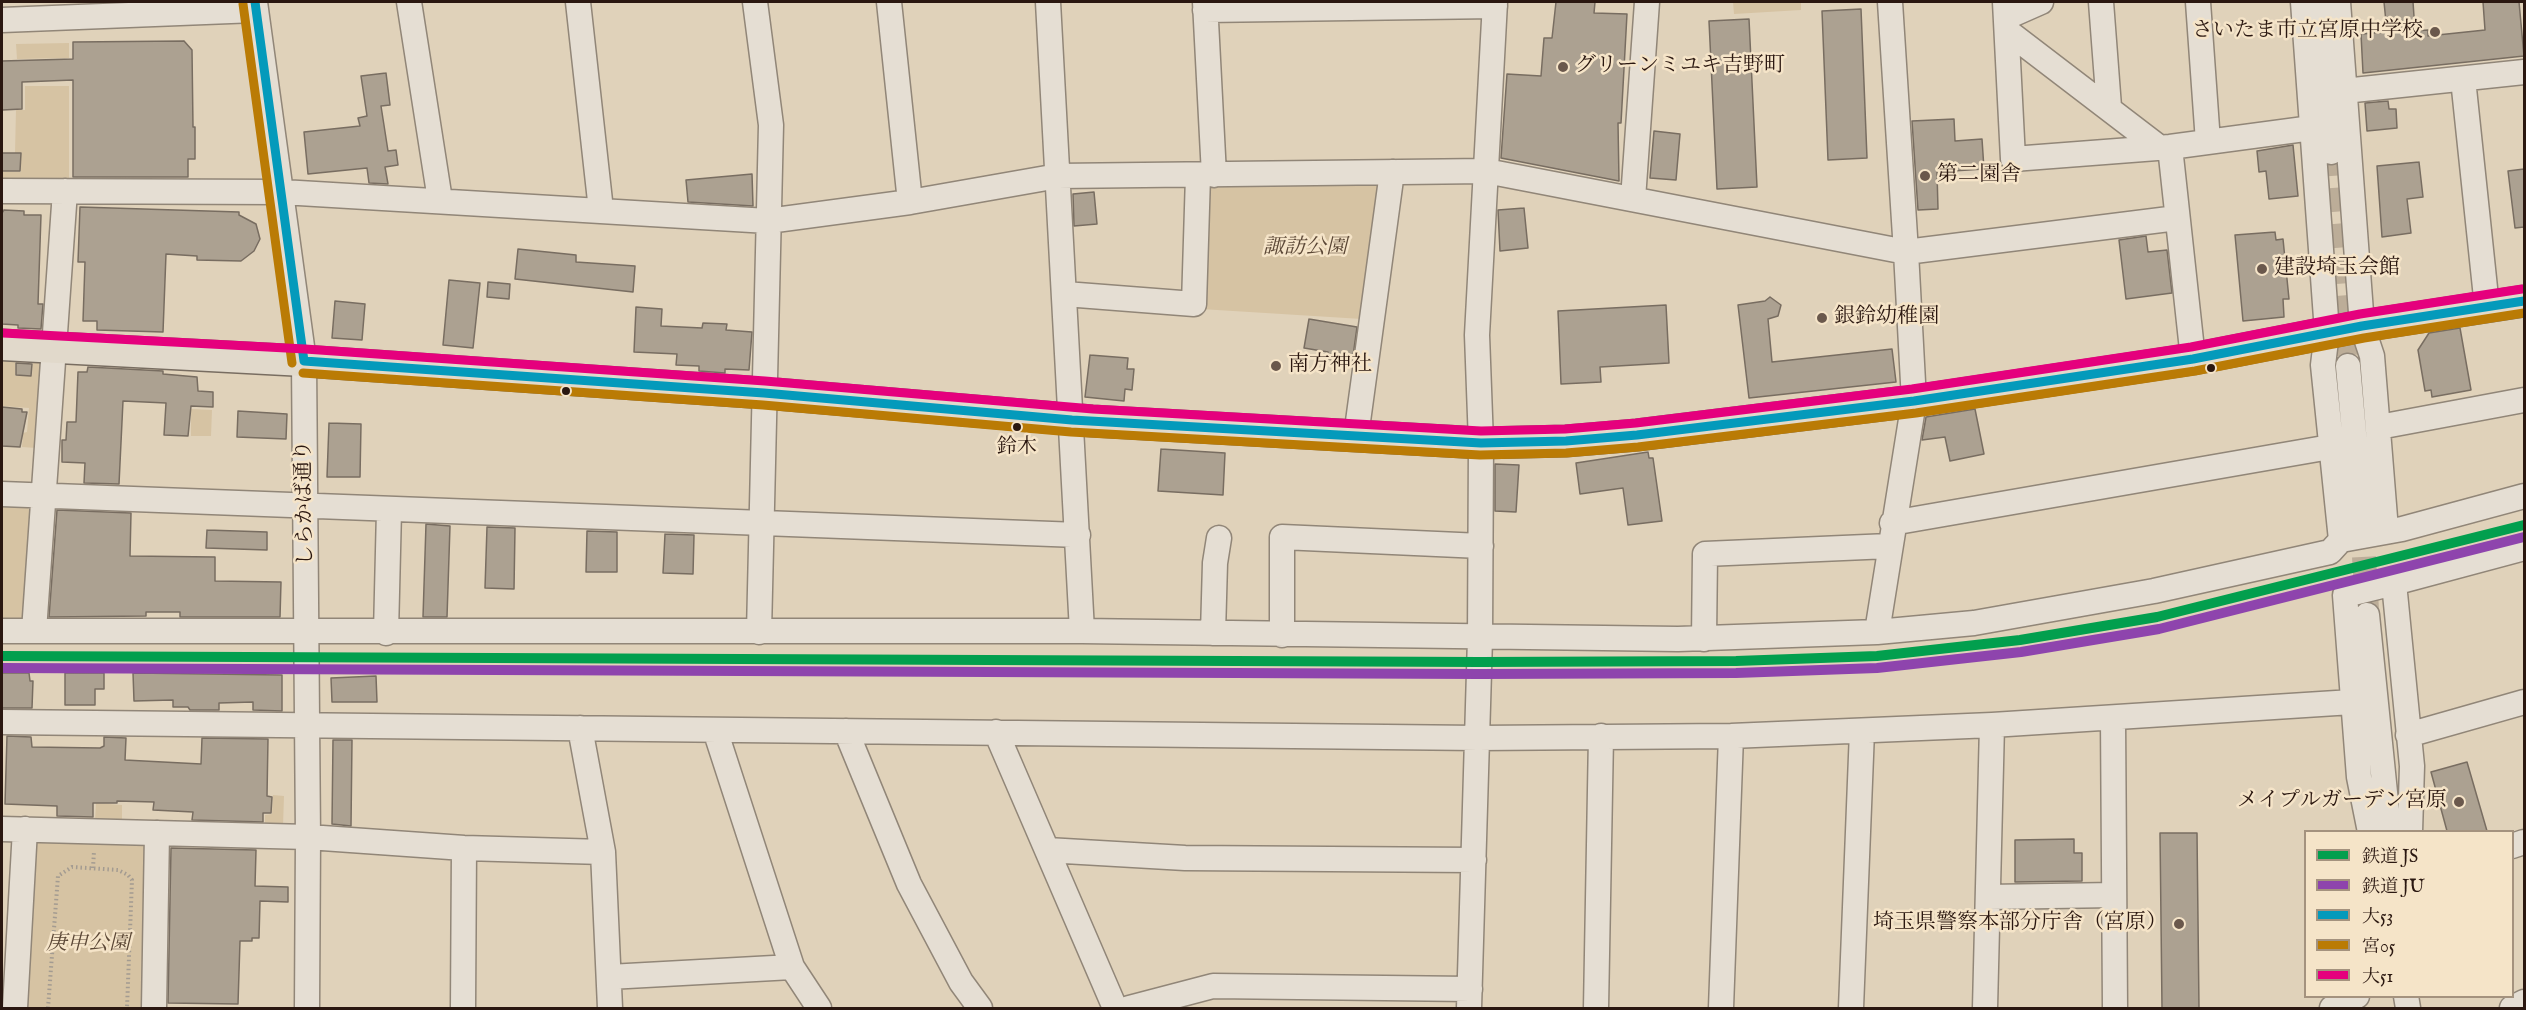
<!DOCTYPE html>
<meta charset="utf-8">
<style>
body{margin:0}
#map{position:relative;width:2526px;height:1010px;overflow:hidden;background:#e0d2ba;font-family:"IM FELL English","Noto Serif JP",serif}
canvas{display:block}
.frame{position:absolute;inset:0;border:3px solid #2a1710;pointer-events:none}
.legend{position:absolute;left:2304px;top:830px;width:210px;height:168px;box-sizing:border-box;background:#f5e4c8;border:2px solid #a4927e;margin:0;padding:8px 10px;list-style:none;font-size:18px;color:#2a1710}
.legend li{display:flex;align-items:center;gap:12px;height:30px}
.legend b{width:30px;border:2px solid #a4927e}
</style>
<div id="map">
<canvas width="2526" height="1010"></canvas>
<div class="frame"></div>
<ul class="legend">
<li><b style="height:8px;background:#029f4e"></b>鉄道 JS</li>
<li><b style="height:8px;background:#8e44ad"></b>鉄道 JU</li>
<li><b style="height:8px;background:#049abb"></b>大53</li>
<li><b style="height:8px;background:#ba7b05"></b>宮05</li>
<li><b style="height:8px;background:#e5007d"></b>大51</li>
</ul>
</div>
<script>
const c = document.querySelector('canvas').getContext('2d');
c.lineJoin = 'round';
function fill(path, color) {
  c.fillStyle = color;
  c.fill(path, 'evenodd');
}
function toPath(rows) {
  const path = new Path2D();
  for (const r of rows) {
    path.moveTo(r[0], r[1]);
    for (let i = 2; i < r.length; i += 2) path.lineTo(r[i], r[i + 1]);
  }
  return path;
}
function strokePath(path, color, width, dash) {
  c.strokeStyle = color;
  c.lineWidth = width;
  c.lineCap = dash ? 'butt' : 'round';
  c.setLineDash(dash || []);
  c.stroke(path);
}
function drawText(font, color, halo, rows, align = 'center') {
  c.font = font + ' "IM FELL English","Noto Serif JP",serif';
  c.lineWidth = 5;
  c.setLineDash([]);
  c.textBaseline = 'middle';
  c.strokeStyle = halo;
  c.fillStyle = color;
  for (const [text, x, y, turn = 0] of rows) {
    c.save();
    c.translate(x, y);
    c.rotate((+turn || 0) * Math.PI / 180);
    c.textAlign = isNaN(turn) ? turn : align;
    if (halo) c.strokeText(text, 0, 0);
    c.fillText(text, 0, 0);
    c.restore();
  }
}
const green = toPath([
 [1733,2,1801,2,1801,10,1734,14],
 [69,43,69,58,17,59,16,44],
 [25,86,69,86,69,182,2,182,2,172,21,172,21,153,15,153,16,110,25,110],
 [1382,181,1362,319,1201,309,1207,186],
 [2,360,15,360,15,376,32,376,33,361,38,361,42,367,36,448,22,447,23,433,27,432,29,408,2,406],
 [191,409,212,410,211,436,191,436],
 [2,505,26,506,31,511,24,618,20,626,2,626],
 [273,795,284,796,283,826,265,826,265,815,272,814],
 [96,803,122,805,122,822,95,821],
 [34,840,151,843,147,1008,23,1008]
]);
const building = toPath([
 [1556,2,1595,2,1594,13,1627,14,1621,123,1618,123,1619,181,1501,158,1507,74,1541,76,1544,38,1552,38,1556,2],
 [2384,2,2413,2,2415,31,2428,30,2428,36,2485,30,2483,2,2519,2,2524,56,2363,73,2361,34,2387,32,2384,2],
 [1861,9,1867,158,1828,160,1822,11,1861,9],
 [1749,19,1757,187,1717,189,1709,21,1749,19],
 [184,41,192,50,193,127,195,127,195,159,188,159,188,177,73,177,73,80,22,82,22,109,2,110,2,61,73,59,73,42,184,41],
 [386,73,390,105,381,106,388,151,396,150,398,165,385,167,388,184,369,183,367,168,308,174,304,132,360,126,358,118,367,116,361,76,386,73],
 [2388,101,2389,109,2396,109,2397,128,2367,131,2365,103,2388,101],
 [1954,119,1955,141,1982,139,1984,169,1937,172,1938,209,1918,210,1912,121,1954,119],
 [1654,131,1680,134,1676,180,1650,178,1654,131],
 [2293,145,2298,196,2269,199,2266,171,2259,172,2257,151,2293,145],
 [2,153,21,153,20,171,2,171,2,153],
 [2419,162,2423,197,2407,199,2411,233,2382,237,2377,166,2419,162],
 [2524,169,2524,227,2515,228,2508,171,2524,169],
 [752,174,753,206,688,202,686,180,752,174],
 [1094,192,1097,224,1074,226,1073,194,1094,192],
 [80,207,239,212,239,215,256,224,260,239,254,251,241,261,197,260,197,256,166,254,163,332,97,330,97,321,83,321,85,262,78,262,80,207],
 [1524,208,1528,248,1500,251,1498,210,1524,208],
 [4,210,24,211,24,215,41,215,38,304,43,304,41,329,18,328,18,325,2,324,2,213,4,210],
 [2275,232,2276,240,2283,239,2289,299,2283,299,2284,317,2243,321,2235,235,2275,232],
 [2146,236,2148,252,2167,250,2172,293,2126,299,2119,240,2146,236],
 [518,249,576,255,576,262,635,266,633,292,515,279,518,249],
 [449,280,480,283,473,348,443,345,449,280],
 [488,282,510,284,509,299,487,297,488,282],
 [1770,297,1781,305,1778,316,1768,319,1772,362,1892,349,1896,382,1749,398,1738,305,1765,301,1770,297],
 [335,301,365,304,362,340,332,338,335,301],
 [1666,305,1669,363,1600,367,1601,382,1561,384,1558,311,1666,305],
 [636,307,662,309,661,326,702,328,703,323,727,324,726,330,752,332,749,370,725,369,725,373,699,371,699,366,676,365,677,354,634,352,636,307],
 [1309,319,1357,327,1352,363,1327,359,1328,352,1304,348,1309,319],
 [2460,328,2471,390,2432,397,2431,390,2425,391,2418,350,2429,333,2460,328],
 [1090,355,1128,358,1127,369,1134,369,1132,390,1125,389,1124,401,1085,397,1090,355],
 [16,363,32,364,31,376,16,375,16,363],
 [88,367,163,371,163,374,197,377,198,391,213,392,213,407,191,406,188,436,164,435,166,403,123,401,119,484,84,483,85,463,62,462,62,440,66,440,67,422,76,422,78,372,87,372,88,367],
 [2,407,22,409,22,412,27,412,20,447,2,446,2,407],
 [1975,409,1984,454,1950,461,1945,437,1922,440,1926,417,1975,409],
 [238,411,287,414,286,439,237,437,238,411],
 [329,423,361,424,360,477,327,477,329,423],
 [1161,449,1225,453,1223,495,1158,491,1161,449],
 [1648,452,1649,458,1653,458,1662,521,1628,525,1623,488,1580,494,1576,463,1648,452],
 [1495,464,1519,465,1516,512,1495,511,1495,464],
 [57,510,131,513,130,556,215,557,215,581,281,582,280,617,180,617,180,612,146,612,146,616,49,617,57,510],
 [426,524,450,526,447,617,423,617,426,524],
 [487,527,515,528,514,589,485,588,487,527],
 [207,530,267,532,267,550,206,548,207,530],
 [587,531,617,532,617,572,586,572,587,531],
 [665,534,694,535,693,574,663,573,665,534],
 [2,673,29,673,30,681,33,681,32,708,2,708,2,673],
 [65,673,104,673,104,689,95,689,95,705,65,705,65,673],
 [133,673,282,675,282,711,253,710,253,702,219,703,219,710,190,710,188,707,173,707,173,700,134,701,133,673],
 [376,676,377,702,332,702,331,678,376,676],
 [7,736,31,737,32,747,100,748,104,746,104,737,126,738,125,760,201,764,202,738,268,739,267,796,272,797,271,813,263,813,263,822,192,820,193,812,153,810,154,802,117,801,117,803,93,803,93,817,57,816,57,806,5,804,7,736],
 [333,740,352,740,351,826,332,824,333,740],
 [2467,762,2487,831,2447,831,2431,772,2467,762],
 [2160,833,2197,833,2199,1008,2162,1008,2160,833],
 [2074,839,2074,853,2082,853,2082,881,2015,882,2015,840,2074,839],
 [171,848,256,850,255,886,288,887,288,902,260,901,259,938,252,938,252,941,240,941,238,1004,168,1003,171,848]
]);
const minorTunnel = toPath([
 [2331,152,2348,366],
 [2362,521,2367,610]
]);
const path = toPath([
 [93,868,94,851],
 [48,1008,58,876,72,867,118,870,128,875,132,880,127,1008]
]);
const minor = toPath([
 [255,2,304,361,308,837,307,1008],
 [409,2,440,200],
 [578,2,601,210],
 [755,2,771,125,759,632],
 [889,2,910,202],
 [1048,2,1082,631],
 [1205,2,1214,175],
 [2005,2,2013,159,2170,147,2312,128],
 [2101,2,2109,107],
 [2198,2,2208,142],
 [2303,2,2327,332,2323,365,2341,540],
 [2320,2,2331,152],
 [2338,2,2362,326,2372,356,2386,530],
 [1205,10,1495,6],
 [2007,17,2041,2],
 [2,20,256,10],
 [2007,31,2160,148],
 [2463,79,2487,307],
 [2344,91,2524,72],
 [2170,147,2193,359],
 [2,191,282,192,768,221,910,202,1058,176,1486,171,1906,252,1890,2],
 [1633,199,1647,2],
 [1065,294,1194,304,1198,176],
 [2348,366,2362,521],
 [2379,427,2524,400],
 [1356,436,1392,172],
 [2,494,1078,535],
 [1892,523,2330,447],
 [2367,615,2389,832],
 [2,631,1082,631,1678,639,1877,632,1974,623,2154,591,2330,552,2341,540,2402,529,2524,496],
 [34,631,65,191],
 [1877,632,1914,401,1906,252,2177,218],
 [386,633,389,510],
 [1213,633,1215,563,1219,538],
 [1282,635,1282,537,1481,546],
 [1704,639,1705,554,1889,546],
 [2113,719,2115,1008],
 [2,722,1478,738,1731,736,1992,725,2352,702],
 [580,728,603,852,610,1008],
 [715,730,792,967,819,1008],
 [846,731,909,884,961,982,980,1008],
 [996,732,1115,1008],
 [2408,735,2524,702],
 [2,829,308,837,464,848,603,852],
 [2370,832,2359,777,2345,595,2394,583],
 [2410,832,2412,766,2394,583,2524,548],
 [2512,846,2524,842],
 [1047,850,1185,858,1474,860],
 [1988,897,2114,895],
 [609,977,792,967],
 [2406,996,2408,1008],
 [15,1008,25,829],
 [154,1008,157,833],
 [463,1008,464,848],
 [1129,1008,1213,986,1470,989],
 [1469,1008,1480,638,1481,443,1477,335,1495,2],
 [1596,1008,1601,736],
 [1721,1008,1731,736],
 [1851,1008,1862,731],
 [1985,1008,1992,725],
 [2332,1008,2357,996],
 [2512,1008,2524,1002]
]);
const major = toPath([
 [2,345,304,361,764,393,1092,421,1481,443,1566,441,1637,435,1914,401,2193,359,2362,326,2524,301]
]);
const bus1 = toPath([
 [255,2,304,361],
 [304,361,764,393,1072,420,1481,443,1566,441,1637,435,1914,401,2193,359,2362,326,2524,301]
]);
const bus2 = toPath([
 [243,4,292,363],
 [303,373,763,405,1071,432,1480,455,1566,453,1638,447,1916,413,2195,371,2364,338,2524,313]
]);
const bus3 = toPath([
 [3,333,305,349,765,381,1093,409,1481,431,1565,429,1636,423,1912,389,2191,347,2360,314,2522,289]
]);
const rail1 = toPath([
 [2,656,1480,662,1736,661,1877,656,2020,640,2157,617,2524,525]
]);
const rail2 = toPath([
 [2,668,1480,674,1736,673,1877,668,2021,652,2159,629,2524,537]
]);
const markers = [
 [2435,32,6,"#6a584c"],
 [1563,67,6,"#6a584c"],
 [1925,176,6,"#6a584c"],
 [2262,269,6,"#6a584c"],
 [1822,318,6,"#6a584c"],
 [1276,366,6,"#6a584c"],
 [2211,368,5,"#2a1710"],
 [566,391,5,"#2a1710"],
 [1017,427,5,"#2a1710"],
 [2459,802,6,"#6a584c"],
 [2179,924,6,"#6a584c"]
];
const busNames = [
 ["鈴木",1017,448]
];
const poiNames = [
 ["さいたま市立宮原中学校",2423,32,"right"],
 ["グリーンミユキ吉野町",1575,67],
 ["第二園舎",1937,176],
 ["建設埼玉会館",2274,269],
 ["銀鈴幼稚園",1834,318],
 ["南方神社",1288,366],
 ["メイプルガーデン宮原",2447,802,"right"],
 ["埼玉県警察本部分庁舎（宮原）",2167,924,"right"]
];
const parkNames = [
 ["諏訪公園",1305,249],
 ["庚申公園",88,945]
];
const streetNames = [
 ["しらかば通り",306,503,-91]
];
fill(green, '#d6c3a3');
fill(building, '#aca191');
strokePath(building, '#786d61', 1.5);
strokePath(minorTunnel, '#bcad98', 24, [24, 12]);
strokePath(minor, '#918678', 27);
strokePath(major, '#786d61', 33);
strokePath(path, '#a39b91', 4, [1.5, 3]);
strokePath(minor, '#e5ded3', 24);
strokePath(major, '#e1d9cb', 30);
strokePath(bus1, '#049abb', 9);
strokePath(bus2, '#ba7b05', 9);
strokePath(bus3, '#e5007d', 9);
strokePath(rail1, '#029f4e', 10);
strokePath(rail2, '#8e44ad', 10);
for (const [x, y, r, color] of markers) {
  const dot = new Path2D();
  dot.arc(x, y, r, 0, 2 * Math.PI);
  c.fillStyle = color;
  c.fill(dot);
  strokePath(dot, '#f5e4c8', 2);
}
drawText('20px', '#2a1710', '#f5e4c8', busNames);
drawText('21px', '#2a1710', '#f5e4c8', poiNames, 'left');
drawText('italic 21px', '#5b4736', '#f5e4c8', parkNames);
drawText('21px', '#2a1710', '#f5e4c8', streetNames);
</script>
